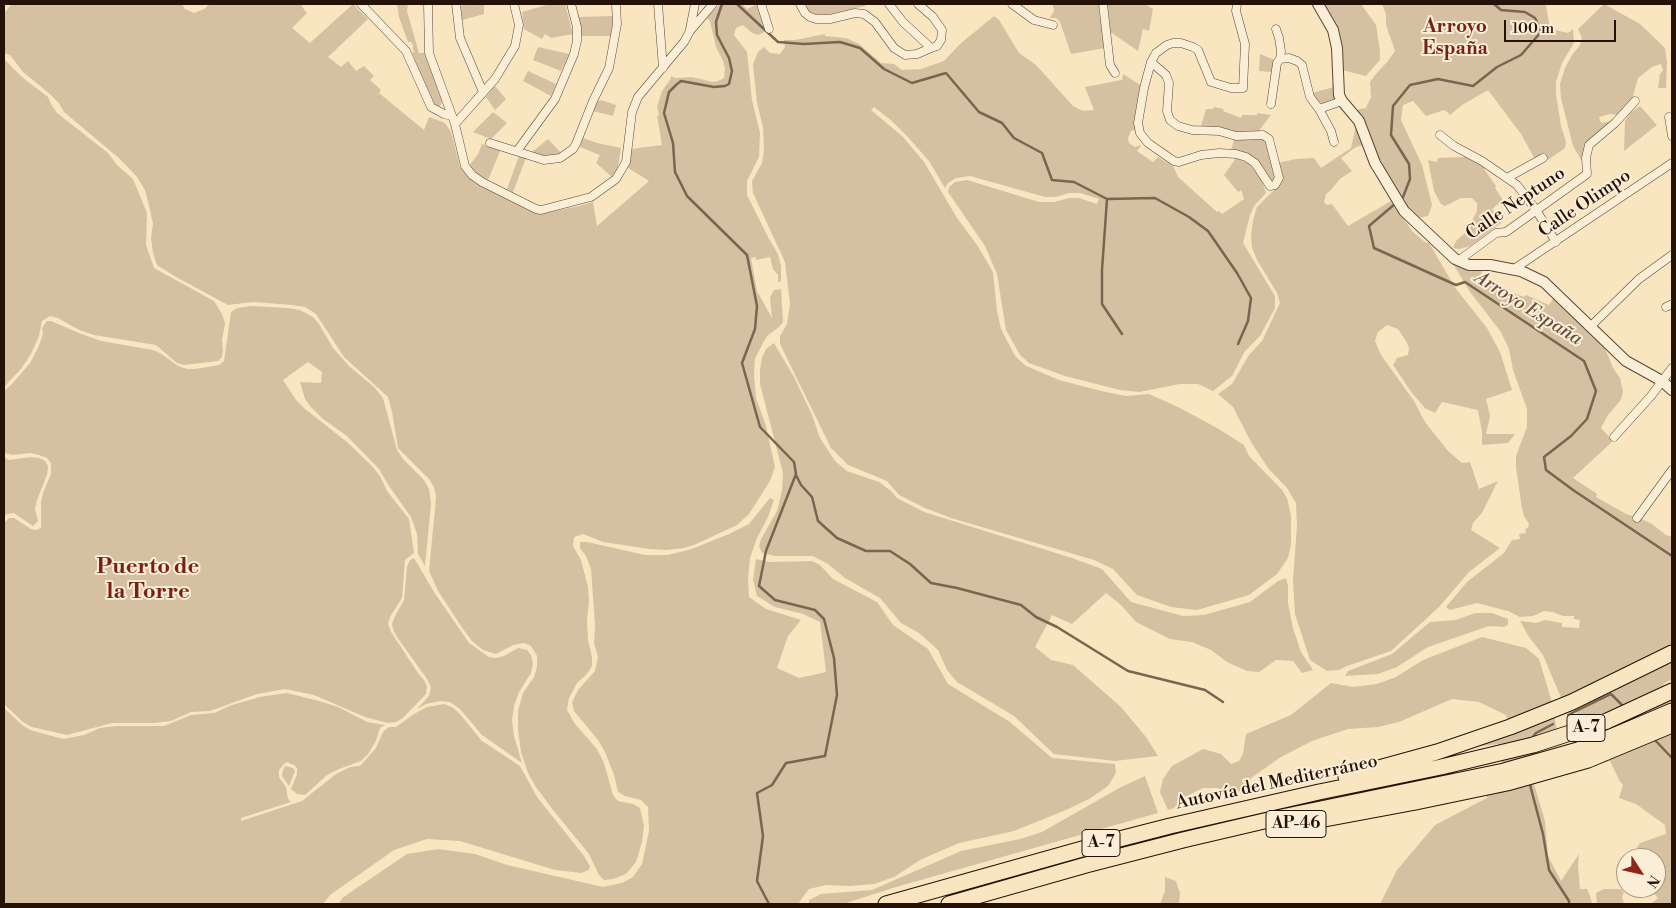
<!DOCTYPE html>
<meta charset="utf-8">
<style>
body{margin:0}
#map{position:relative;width:1676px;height:908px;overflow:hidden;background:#f9e5c0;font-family:"Libre Bodoni",serif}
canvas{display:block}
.frame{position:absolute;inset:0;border:5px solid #241107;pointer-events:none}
.north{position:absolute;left:1616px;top:848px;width:50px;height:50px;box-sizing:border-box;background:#fbeed6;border:1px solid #a59683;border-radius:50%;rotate:125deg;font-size:14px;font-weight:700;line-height:20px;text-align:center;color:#241107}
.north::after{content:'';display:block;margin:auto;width:18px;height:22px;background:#8f2418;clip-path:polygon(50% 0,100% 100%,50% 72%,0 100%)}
.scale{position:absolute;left:1504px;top:20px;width:112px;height:22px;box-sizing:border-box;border:2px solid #241107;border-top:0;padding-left:6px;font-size:15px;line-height:18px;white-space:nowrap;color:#241107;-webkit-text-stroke:4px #fbeed6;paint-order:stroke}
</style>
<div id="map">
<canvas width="1676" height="908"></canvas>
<div class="frame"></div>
<div class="north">N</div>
<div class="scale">100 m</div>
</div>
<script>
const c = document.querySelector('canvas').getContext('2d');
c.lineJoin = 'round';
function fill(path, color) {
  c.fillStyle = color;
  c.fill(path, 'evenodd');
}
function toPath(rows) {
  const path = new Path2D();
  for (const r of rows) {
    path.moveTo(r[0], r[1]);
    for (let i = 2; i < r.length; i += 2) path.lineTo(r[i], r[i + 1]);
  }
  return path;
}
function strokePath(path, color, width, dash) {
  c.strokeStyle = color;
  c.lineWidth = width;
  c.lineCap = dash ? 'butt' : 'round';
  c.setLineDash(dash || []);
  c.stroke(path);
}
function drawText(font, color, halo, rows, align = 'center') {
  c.font = font + ' "Libre Bodoni",serif';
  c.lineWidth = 4;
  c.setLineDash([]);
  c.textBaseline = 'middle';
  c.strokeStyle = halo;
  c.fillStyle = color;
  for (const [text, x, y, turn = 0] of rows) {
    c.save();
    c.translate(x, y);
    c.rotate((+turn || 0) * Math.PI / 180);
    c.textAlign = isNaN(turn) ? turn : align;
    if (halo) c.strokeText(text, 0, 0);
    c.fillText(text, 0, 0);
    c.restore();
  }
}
const green = toPath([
 [10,4,182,4,185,9,194,13,204,9,210,4,301,4,303,8,307,13,292,28,310,43,353,4,368,19,328,57,341,67,348,61,356,71,364,66,374,76,370,80,381,90,379,93,424,130,429,117,445,123,451,132,460,167,475,183,541,214,579,206,593,202,597,226,649,181,628,168,631,149,662,145,657,116,659,115,657,107,662,91,670,80,671,76,675,78,692,77,713,82,718,81,724,78,725,69,723,61,716,47,710,21,707,18,720,4,742,4,747,9,758,4,767,31,758,35,752,33,743,25,736,28,734,35,747,52,752,100,760,133,759,157,747,181,747,195,769,239,778,254,781,266,781,281,778,283,778,275,773,269,770,257,756,260,756,257,751,258,757,291,772,318,770,297,774,290,781,289,783,322,779,327,767,336,763,343,755,359,754,375,756,398,766,426,775,467,770,481,749,514,737,525,694,545,684,548,667,550,649,549,603,542,583,534,574,537,573,546,581,560,588,587,589,601,587,620,588,640,592,657,592,666,587,674,577,683,569,698,567,710,575,724,597,749,604,763,613,795,618,801,633,804,640,808,644,826,642,842,636,862,626,874,613,879,604,880,599,875,589,854,553,810,536,787,528,773,521,752,518,730,518,711,523,693,534,677,537,667,537,656,531,646,524,643,513,645,496,654,483,650,472,641,463,629,438,591,429,571,435,509,436,496,434,487,429,479,398,448,392,412,388,397,344,357,316,314,305,307,292,305,253,302,228,305,176,277,157,265,153,253,151,238,153,224,150,210,145,190,137,177,120,159,64,112,59,103,50,94,23,72,10,55,4,53,4,13,11,5],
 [397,4,408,4,407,11,419,53,425,53,442,101,441,105,438,107,432,105,412,52,415,52,413,50,413,45,411,42,408,42,399,17],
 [470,4,484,4,484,14,462,20,461,6],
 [550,4,565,4,573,34,551,38,545,34,542,39,524,29,522,12],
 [810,4,866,4,865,6,825,15,815,14,807,10,804,7],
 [1054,4,1099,4,1099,11,1105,48,1071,54,1060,22,1056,18,1050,18,1054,11,1053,6],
 [1107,4,1145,4,1153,9,1149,31,1143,29,1138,51,1112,33,1111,34],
 [1324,4,1361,4,1376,25,1380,51,1380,60,1366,76,1342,70,1334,26],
 [1382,4,1544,4,1546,5,1550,29,1568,33,1573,29,1574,43,1562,63,1556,82,1556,94,1561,126,1566,142,1565,148,1548,160,1543,153,1535,159,1521,134,1488,90,1462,105,1450,115,1445,110,1426,116,1413,101,1403,105,1401,120,1422,165,1432,205,1428,216,1417,218,1409,210,1382,169,1357,113,1359,109,1366,108,1371,97,1370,82,1375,75,1388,61,1395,51,1386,25,1386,14],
 [1604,4,1640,24,1665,48,1667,63,1666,88,1658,88,1660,74,1663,70,1661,64,1652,67,1638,78,1634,92,1633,99,1619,115,1610,114,1599,117,1601,123,1612,121,1600,131,1583,163,1573,146,1561,98,1560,84,1565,68,1572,55,1580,45,1582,38,1578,29],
 [613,16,611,36,581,36,581,30,577,17],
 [994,16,999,20,1019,53,1036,65,1073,106,1083,111,1094,110,1085,87,1122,80,1123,74,1142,86,1137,129,1131,131,1128,138,1129,143,1135,147,1141,145,1137,151,1153,162,1158,157,1173,166,1178,177,1217,212,1219,211,1222,214,1244,199,1241,190,1238,192,1224,175,1236,158,1249,164,1261,177,1266,193,1254,206,1250,215,1243,243,1275,296,1275,308,1260,336,1245,351,1232,376,1213,391,1198,384,1180,384,1139,392,1120,390,1065,376,1029,363,1020,355,1006,330,997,274,985,246,948,192,949,187,955,182,967,180,1039,202,1054,202,1069,198,1079,198,1097,204,1099,199,1080,193,1069,193,1056,197,1045,197,970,176,956,178,948,183,945,188,929,161,907,136,892,121,874,107,871,110,903,137,924,162,957,218,977,245,993,272,997,311,1001,329,1015,356,1026,366,1059,380,1101,391,1126,396,1149,394,1180,408,1217,428,1244,445,1249,456,1282,490,1287,498,1291,516,1291,545,1288,558,1277,574,1249,595,1197,610,1171,607,1137,595,1113,569,1094,560,951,518,925,508,899,495,887,481,848,465,831,448,780,344,780,336,787,324,790,304,785,262,753,193,752,181,762,163,764,149,763,127,757,103,753,64,758,52,764,47,770,53,780,54,785,47,784,40,795,40,825,34,825,36,846,38,859,44,881,63,894,64,902,70,921,69,944,61,960,44],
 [538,47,569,54,561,71,533,60],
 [1260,54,1275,60,1271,72,1259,71],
 [4,59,23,78,48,97,51,104,57,113,108,153,117,165,133,179,147,213,146,245,154,268,214,301,222,314,225,323,222,340,223,350,222,357,218,361,184,365,177,363,156,345,94,335,79,330,58,318,50,316,42,321,39,336,31,354,21,369,4,387],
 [528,71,556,84,551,96,523,81],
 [495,86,506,99,495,110,486,97],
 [1334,87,1336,98,1335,101,1326,104,1321,103,1316,100,1312,93],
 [601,100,616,105,613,116,593,111,597,102],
 [1640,106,1657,125,1624,151,1625,121,1630,113],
 [1214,107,1224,109,1223,111,1241,118,1242,115,1257,115,1257,113,1271,115,1258,132,1235,133,1219,128,1201,126,1206,109,1213,109],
 [493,112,507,123,491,139,473,132],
 [1356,125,1364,145,1356,147,1341,158,1352,171,1340,179,1330,191,1326,194,1324,202,1327,205,1332,204,1348,226,1391,201,1413,232,1426,243,1429,243,1456,289,1487,328,1500,352,1512,390,1486,399,1490,416,1486,434,1515,434,1508,443,1482,445,1482,432,1478,410,1442,402,1435,413,1425,408,1412,393,1393,365,1397,358,1408,355,1409,348,1406,341,1398,329,1387,325,1378,332,1375,341,1381,355,1414,401,1425,422,1448,451,1462,463,1470,462,1479,489,1498,481,1482,513,1473,523,1471,530,1500,548,1469,572,1439,607,1391,651,1347,666,1339,670,1327,671,1310,660,1295,614,1293,580,1297,526,1296,503,1287,488,1268,468,1251,442,1233,407,1218,394,1232,384,1249,355,1262,341,1280,303,1277,293,1257,260,1252,248,1251,235,1253,220,1257,207,1279,185,1280,180,1277,163,1296,159,1314,158,1321,168,1351,148],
 [583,138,597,143,621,148,618,167,612,177,596,163,600,155,580,147],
 [1260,138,1263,139,1268,146,1276,177,1273,183,1258,162,1231,150,1234,140,1248,140],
 [548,139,562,154,557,156,543,156,532,152],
 [482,144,501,149,488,180,479,175,469,166,478,154],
 [1464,153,1486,166,1484,169,1496,186,1495,188,1503,200,1492,209,1501,223,1470,246,1459,249,1453,248,1456,241,1466,232,1472,221,1477,211,1477,203,1472,198,1461,198,1445,206,1441,204,1434,191,1428,160,1437,162,1438,158,1464,157],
 [519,156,526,158,513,192,507,189],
 [1450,259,1482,269,1480,281,1524,297,1526,295,1549,305,1554,297,1557,303,1564,308,1604,346,1613,368,1620,378,1623,391,1622,396,1620,401,1608,415,1601,428,1613,441,1573,478,1597,494,1596,497,1626,514,1640,518,1652,524,1666,535,1672,537,1672,679,1663,684,1672,701,1672,904,1651,904,1658,898,1651,890,1648,892,1645,888,1656,888,1656,858,1640,858,1636,849,1640,843,1666,834,1665,825,1636,804,1619,798,1623,785,1619,780,1610,761,1586,768,1570,721,1578,717,1575,709,1567,712,1543,655,1529,637,1520,621,1536,623,1545,620,1562,623,1562,627,1579,628,1580,620,1574,619,1574,616,1563,616,1553,612,1544,611,1533,616,1520,617,1508,611,1477,603,1450,610,1446,607,1467,582,1504,553,1512,540,1520,539,1519,534,1526,533,1525,529,1528,528,1529,524,1524,516,1522,508,1516,468,1516,456,1527,427,1527,409,1513,370,1509,349,1501,332,1470,292],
 [252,306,287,308,300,310,313,317,319,324,333,348,349,366,374,387,383,398,397,450,403,459,424,480,429,489,431,504,425,566,418,554,417,534,411,517,389,486,379,469,347,436,323,419,310,406,305,399,300,382,321,383,322,372,308,362,283,380,296,400,305,409,347,442,372,466,380,476,387,491,409,519,414,553,405,560,402,598,390,617,388,624,391,632,418,673,424,680,427,686,426,694,403,718,396,722,388,723,365,717,314,695,285,689,257,694,210,711,191,712,171,721,154,723,112,723,67,735,32,727,23,722,4,704,4,523,9,518,14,518,31,529,36,530,41,528,41,502,43,493,51,474,51,463,47,458,39,455,30,453,13,455,4,453,4,391,12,384,30,363,38,348,43,334,42,328,47,321,51,321,79,333,101,341,153,350,160,353,178,366,187,369,195,369,219,365,224,361,231,312,237,308],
 [774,343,794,377,812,415,820,438,835,461,847,471,879,482,891,491,897,498,924,512,1072,558,1102,569,1131,602,1183,616,1204,615,1250,602,1278,581,1286,578,1288,586,1288,603,1293,628,1301,652,1313,670,1302,673,1293,661,1276,660,1259,672,1247,671,1227,662,1211,650,1192,642,1170,639,1136,622,1121,605,1106,593,1072,624,1052,615,1035,647,1051,660,1073,665,1121,707,1146,737,1158,756,1115,761,1054,754,1014,716,957,682,947,670,938,650,919,633,901,623,880,598,845,578,828,564,813,556,775,556,762,553,759,546,761,539,777,511,782,490,783,473,760,384,760,370,762,358,766,349],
 [4,457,9,460,31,457,39,458,45,461,48,466,47,475,37,500,35,509,38,521,33,526,14,513,7,514,4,517],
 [770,498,774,500,768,517,757,538,750,558,748,578,749,597,766,609,801,620,788,636,777,668,799,678,826,672,820,622,803,614,775,607,757,596,753,580,756,559,770,562,812,561,820,565,833,579,877,602,893,625,928,649,948,684,1010,722,1052,758,1115,764,1116,773,1108,786,1089,799,1066,810,1014,831,959,843,920,860,894,877,874,884,850,886,826,885,809,889,798,904,339,904,342,898,407,854,438,849,475,854,507,865,603,887,622,883,633,877,642,864,649,831,648,807,641,800,625,796,618,792,614,775,605,752,598,740,574,711,572,702,578,690,595,671,598,657,594,643,595,624,591,569,586,556,580,548,580,542,587,542,645,555,668,555,692,549,729,534,749,524],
 [414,558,434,592,469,643,489,657,496,658,504,656,518,648,527,650,531,655,533,664,531,673,519,692,514,706,512,720,514,736,522,763,482,735,460,709,450,702,440,701,426,704,417,709,429,696,431,687,427,679,397,637,393,629,392,624,395,616,404,600,407,567,410,560],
 [1475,613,1492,613,1508,619,1508,625,1504,627,1489,626,1428,647,1397,667,1378,674,1345,676,1348,671,1392,654,1430,622,1456,620],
 [1482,637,1526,648,1539,659,1551,699,1557,731,1532,750,1530,771,1545,821,1548,856,1561,881,1579,854,1578,866,1580,889,1587,889,1590,896,1592,904,1380,904,1397,870,1435,825,1487,798,1487,793,1508,788,1498,744,1474,747,1511,733,1506,715,1479,702,1452,699,1399,722,1378,727,1348,729,1312,741,1281,757,1251,778,1244,790,1228,794,1218,788,1203,788,1185,797,1174,808,1168,810,1160,792,1163,779,1172,766,1203,749,1221,754,1231,764,1239,761,1243,754,1246,734,1291,715,1331,683,1353,687,1377,684,1396,677,1423,660],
 [287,693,319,701,338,707,367,722,385,725,380,728,376,741,368,754,361,761,339,769,327,775,305,795,297,794,291,789,297,774,297,768,294,765,286,762,279,770,279,777,286,787,288,799,291,802,241,818,241,821,302,801,336,774,350,767,360,766,376,748,383,732,389,727,396,727,414,714,427,707,444,704,452,707,459,713,482,741,520,766,537,797,584,856,590,866,589,870,581,873,555,870,460,841,427,839,394,850,330,895,323,904,4,904,4,708,22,725,30,730,63,739,84,735,100,728,116,726,164,726,191,715,214,713,232,705,260,697],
 [285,766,293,768,295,771,289,786,282,776,283,770],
 [1145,776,1158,813,896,887,843,904,809,904,809,900,821,894,872,890,961,851,1020,839,1042,832,1121,787],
 [1165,877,1176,881,1180,893,1179,903,1182,904,1160,904,1165,891],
 [1604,889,1621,889,1624,892,1622,897,1624,904,1597,904,1596,893]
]);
const stream = toPath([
 [722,4,716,22,717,35,729,58,732,71,729,84,725,86,714,87,681,81,676,85,669,92,664,113,673,143,675,172,687,196,747,255,757,306,755,329,742,363,760,427,794,462,796,474,766,551,759,586,775,600,815,610,824,619,834,658,837,695,825,756,786,763,772,785,757,793,763,836,757,881,769,904],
 [737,4,778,42,804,44,840,42,860,48,884,69,912,83,946,73,979,112,1002,123,1014,138,1042,153,1052,180,1074,182,1107,199,1102,270,1102,304,1122,334],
 [1107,199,1155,198,1189,217,1208,231,1237,273,1251,298,1248,321,1238,344],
 [1400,199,1403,197,1410,179,1409,164,1391,135,1393,106,1410,85,1438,79,1473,86,1497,67,1521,55,1541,32,1535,18,1525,12,1501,10,1494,4],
 [1396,203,1369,226,1374,248,1456,285,1465,282,1584,361,1596,391,1587,419,1571,436,1544,457,1546,470,1573,490,1672,556],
 [796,475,801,485,812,497,818,521,837,538,866,551,890,551,910,564,931,583,957,588,1021,605,1036,617,1057,627,1128,671,1205,690,1223,702],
 [1568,715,1611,694,1624,707],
 [1532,738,1536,733,1553,724],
 [1653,738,1672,758],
 [1529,781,1543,834,1549,870,1569,901,1569,904]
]);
const minor = toPath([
 [361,4,406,51,431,107,444,114,452,116],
 [428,4,429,53,455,124,465,166,472,175,482,182,536,209,541,210,591,197,616,179,626,162,632,112,638,97,684,42,690,31,713,4],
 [456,4,460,38,483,92],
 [658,4,663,68],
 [761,4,769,29],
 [800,4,805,13,810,17,816,19,830,19,855,13,864,14,875,22,894,48,905,55,917,54,931,48,937,46,941,40,942,30,933,17,918,4],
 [889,4,903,22,931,48],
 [1012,4,1034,20,1053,25],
 [1103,4,1110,65,1115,73],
 [690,29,695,4],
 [1276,29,1279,38,1281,51,1280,59],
 [1151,62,1166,75,1169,83,1167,111,1170,120,1178,126,1192,130,1219,131,1236,136,1263,135,1269,139,1279,178,1275,185,1270,186,1255,163,1246,157,1236,154,1219,153,1201,155,1179,162,1174,161,1148,143,1140,133,1138,123,1144,88,1151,62,1156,53,1167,45,1173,43,1181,43,1193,47,1198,50,1211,82,1231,88,1243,88,1245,44,1236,11,1237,4],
 [1271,104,1277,63,1280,59,1289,58,1297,61,1302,65,1310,97,1319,109,1342,101],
 [1319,109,1331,131,1334,142],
 [1669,117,1672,136],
 [455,124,495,79,515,46,519,25,514,4],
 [1440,135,1454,146,1482,161,1517,185,1536,210,1556,242],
 [490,143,544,160,560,158,573,149,576,144,593,101,609,68,617,24,616,4],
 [517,151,555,99,574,54,577,41,577,27,571,4],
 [1507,178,1543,158],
 [1458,261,1496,233,1506,232,1587,174,1586,158,1589,145,1615,123,1635,101],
 [1514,269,1672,163],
 [1666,307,1672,304],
 [1590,327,1639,279,1672,255],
 [1614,437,1651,396,1672,368],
 [1637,518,1672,470]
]);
const tertiary = toPath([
 [1318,4,1333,30,1337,48,1339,95,1342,101,1359,121,1375,163,1404,211,1455,259,1469,265,1490,265,1521,271,1544,282,1626,361,1662,381,1672,390]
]);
const motorway = toPath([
 [1346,777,1437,752,1510,727,1572,702,1672,653],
 [1298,824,1416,802,1507,783,1588,760,1672,725],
 [886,904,1100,844,1170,826,1319,792,1441,767,1533,745,1607,721,1672,691],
 [949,904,1086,865,1183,840,1277,818,1504,771,1578,750,1613,736,1672,711]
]);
const shields = [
 [1586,728,38],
 [1296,824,60],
 [1101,843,38]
];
const shieldNames = [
 ["A-7",1586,728],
 ["AP-46",1296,824],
 ["A-7",1101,843]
];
const streetNames = [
 ["Calle Neptuno",1516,204,-34],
 ["Calle Olimpo",1585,204,-34],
 ["Autovía del Mediterráneo",1277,783,-12]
];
const neighbourhoodNames = [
 ["Arroyo",1455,27],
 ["España",1455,49]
];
const waterNames = [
 ["Arroyo España",1528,309,32]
];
const districtNames = [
 ["Puerto de",148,568],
 ["la Torre",148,593]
];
fill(green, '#d5c1a1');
strokePath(stream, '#796550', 2.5);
strokePath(minor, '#594635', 9);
strokePath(tertiary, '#594635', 12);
strokePath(motorway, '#241107', 17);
strokePath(minor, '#fbeed6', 8);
strokePath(tertiary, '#fbeed6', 10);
strokePath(motorway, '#f9e5c0', 15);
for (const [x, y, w] of shields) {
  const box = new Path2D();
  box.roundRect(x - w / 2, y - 13.5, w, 27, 4);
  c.fillStyle = '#fbeed6';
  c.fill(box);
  strokePath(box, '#241107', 1);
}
drawText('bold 16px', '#241107', null, shieldNames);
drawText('18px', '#241107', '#fbeed6', streetNames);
drawText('bold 19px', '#7a1f14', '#fbeed6', neighbourhoodNames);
drawText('italic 19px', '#63503e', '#fbeed6', waterNames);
drawText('bold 22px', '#7a1f14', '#fbeed6', districtNames);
</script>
